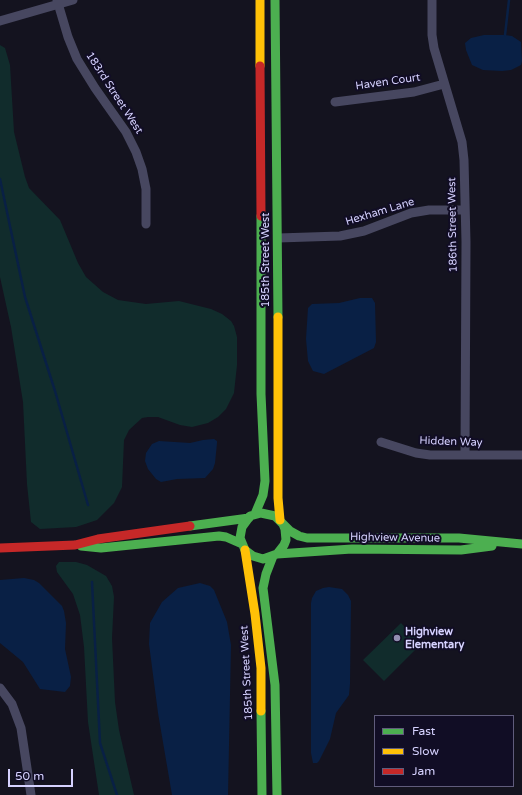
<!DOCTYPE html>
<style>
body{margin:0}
#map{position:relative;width:522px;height:795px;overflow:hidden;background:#14131f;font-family:"Varela Round",sans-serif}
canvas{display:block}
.legend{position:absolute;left:374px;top:715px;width:140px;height:72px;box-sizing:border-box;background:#110d25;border:1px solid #605c7c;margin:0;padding:5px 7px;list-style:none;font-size:12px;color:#d6d2ff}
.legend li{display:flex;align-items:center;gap:8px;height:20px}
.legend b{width:20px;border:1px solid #605c7c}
.scale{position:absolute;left:8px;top:769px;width:65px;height:18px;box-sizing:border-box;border:2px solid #d6d2ff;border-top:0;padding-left:5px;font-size:12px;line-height:14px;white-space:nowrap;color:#d6d2ff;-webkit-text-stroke:3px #110d25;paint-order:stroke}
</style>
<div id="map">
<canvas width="522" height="795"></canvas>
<ul class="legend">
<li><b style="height:5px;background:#4caf50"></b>Fast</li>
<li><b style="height:5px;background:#ffc107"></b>Slow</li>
<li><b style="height:5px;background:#c62828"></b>Jam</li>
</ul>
<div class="scale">50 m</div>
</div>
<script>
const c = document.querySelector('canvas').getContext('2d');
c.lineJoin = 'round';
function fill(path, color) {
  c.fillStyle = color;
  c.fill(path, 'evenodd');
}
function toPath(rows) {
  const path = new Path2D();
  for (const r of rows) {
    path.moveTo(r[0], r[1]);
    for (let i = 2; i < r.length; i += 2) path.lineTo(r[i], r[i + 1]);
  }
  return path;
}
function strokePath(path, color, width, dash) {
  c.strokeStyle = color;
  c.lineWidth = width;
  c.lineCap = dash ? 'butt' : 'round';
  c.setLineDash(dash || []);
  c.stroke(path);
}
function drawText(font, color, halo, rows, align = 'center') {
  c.font = font + ' "Varela Round",sans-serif';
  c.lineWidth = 4;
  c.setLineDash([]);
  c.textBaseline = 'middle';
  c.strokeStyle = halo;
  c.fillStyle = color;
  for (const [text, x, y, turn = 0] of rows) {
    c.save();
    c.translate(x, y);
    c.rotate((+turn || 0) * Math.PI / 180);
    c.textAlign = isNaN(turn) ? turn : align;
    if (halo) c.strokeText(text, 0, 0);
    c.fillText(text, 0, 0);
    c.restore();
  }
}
const green = toPath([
 [0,45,5,48,10,65,14,132,25,177,29,188,60,220,78,263,86,277,103,292,118,300,146,304,179,301,211,309,222,314,231,321,234,326,237,337,237,365,234,393,226,409,218,417,208,423,192,427,180,425,158,417,148,417,142,418,129,430,124,440,122,487,114,503,97,520,76,527,40,529,31,522,27,484,23,402,11,327,0,277],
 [59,562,76,562,87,565,106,576,112,586,114,597,112,638,115,702,119,730,134,795,99,795,88,722,84,647,80,615,73,594,57,572,56,566],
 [401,623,421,644,384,681,363,660]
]);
const water = toPath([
 [484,35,505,35,512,36,521,42,522,61,521,65,511,70,502,71,483,70,472,65,466,50,465,43,471,38],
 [360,298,372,298,375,303,376,342,374,348,324,374,313,371,308,361,306,339,308,308,312,304,339,303],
 [214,439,217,441,217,443,215,463,213,469,205,478,177,479,161,482,156,479,148,469,145,461,146,453,152,444,159,441,190,443,203,440],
 [24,578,34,580,39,583,62,606,64,611,66,623,65,649,71,677,70,686,65,692,40,689,23,662,0,643,0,580],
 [200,583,210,586,214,590,227,622,231,645,228,795,172,795,158,713,149,644,150,623,162,602,178,588],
 [329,587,342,589,348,595,351,601,350,684,349,695,336,713,330,739,319,761,317,763,313,763,311,753,311,603,312,598,316,591,323,588]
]);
const stream = toPath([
 [505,35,509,0],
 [0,179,25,297,55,391,88,505],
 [92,582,100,743,117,795]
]);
const street = toPath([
 [57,0,68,37,77,59,95,88,126,132,136,152,142,169,146,189,146,224],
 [432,0,432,35,434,48,462,142,464,160,466,242,465,455],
 [0,21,73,0],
 [335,102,414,92,444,84],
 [278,238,340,236,364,231,411,213,429,210,465,210],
 [381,442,416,453,430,455,522,455],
 [0,688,12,704,21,728,31,795]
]);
const fast = toPath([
 [275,0,278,317],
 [255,514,263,495,265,481,261,394,261,216],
 [283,524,285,529,286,540,284,545,277,554,263,559,253,556,245,550,240,538,242,527,250,516,261,513,275,516,290,531,299,536,307,538,459,538,522,544],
 [190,526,249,518],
 [81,546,101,548,219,536,226,537,242,544],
 [277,554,352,549,461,550,492,546],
 [273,556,266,574,263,588,275,685,277,795],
 [261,711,262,795]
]);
const slow = toPath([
 [260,0,260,66],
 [278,317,278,498,280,520],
 [245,550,255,614,261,668,261,711]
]);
const jam = toPath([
 [260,66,261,216],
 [0,548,75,545,98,539,190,526]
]);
const markers = [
 [397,638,4,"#928fb1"]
];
const streetNames = [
 ["Haven Court",388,82,-8],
 ["183rd Street West",114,93,57],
 ["Hexham Lane",380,212,-17],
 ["186th Street West",453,225,-91],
 ["185th Street West",266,260,-90],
 ["Hidden Way",451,442,2],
 ["Highview Avenue",395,538,1],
 ["185th Street West",247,673,-93]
];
const poiNames = [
 ["Highview",405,632],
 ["Elementary",405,645]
];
fill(green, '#112c2c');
fill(water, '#092045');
strokePath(stream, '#092045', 2.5);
strokePath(street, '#474760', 9);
strokePath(fast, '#4caf50', 9);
strokePath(slow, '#ffc107', 9);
strokePath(jam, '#c62828', 9);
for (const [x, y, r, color] of markers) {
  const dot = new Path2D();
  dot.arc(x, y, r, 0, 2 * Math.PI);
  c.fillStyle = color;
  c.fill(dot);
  strokePath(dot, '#110d25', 1.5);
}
drawText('11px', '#d6d2ff', '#110d25', streetNames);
drawText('bold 11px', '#d6d2ff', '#110d25', poiNames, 'left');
</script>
